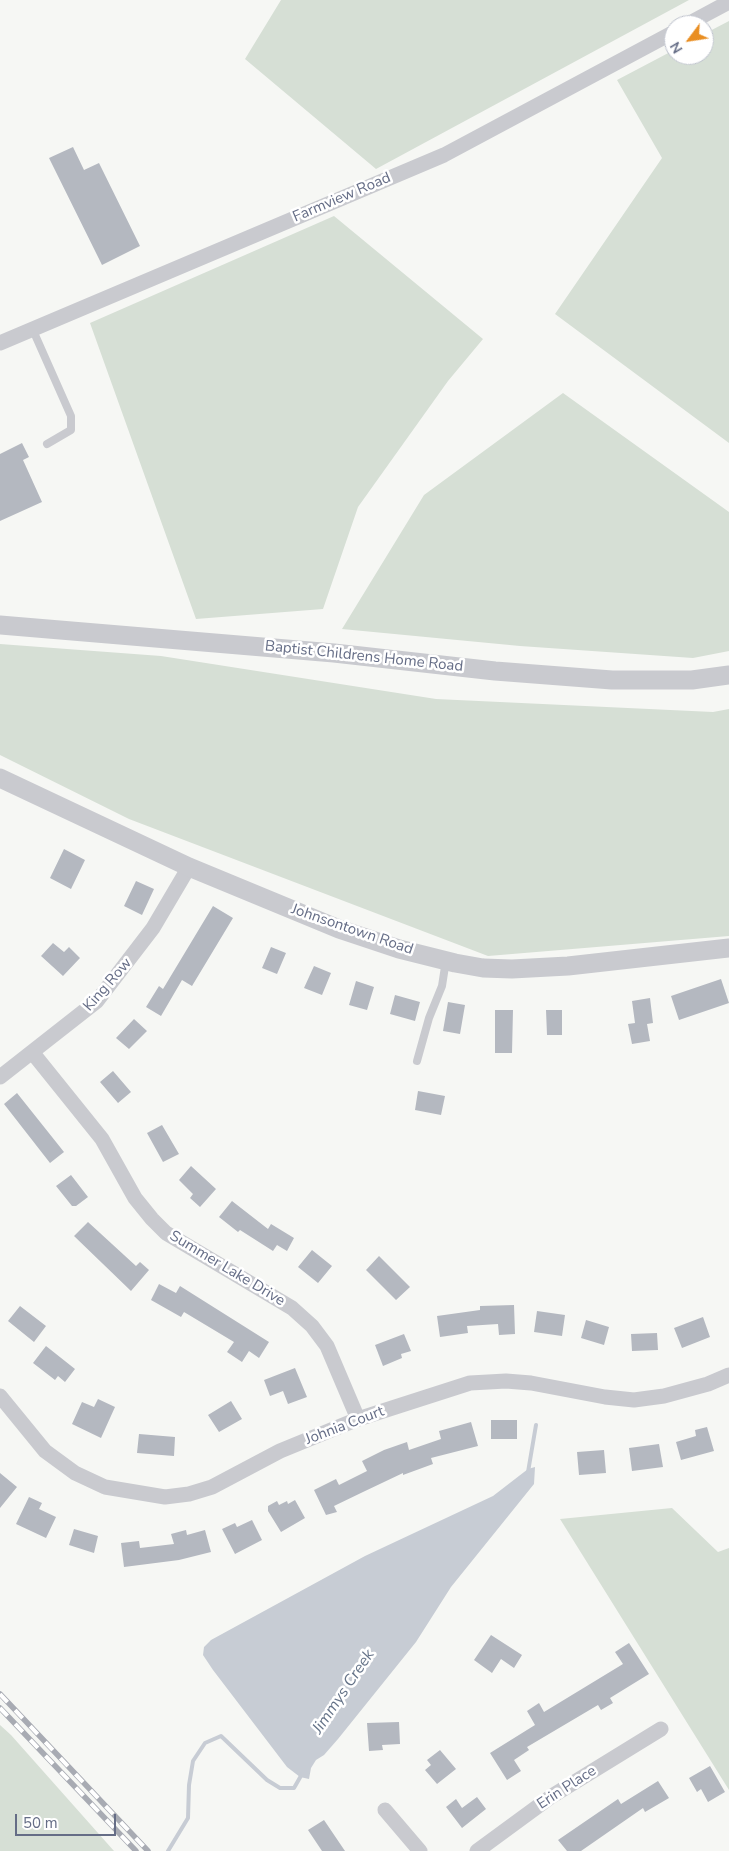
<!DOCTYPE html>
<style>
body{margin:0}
#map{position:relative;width:729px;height:1851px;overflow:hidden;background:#f6f7f4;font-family:"Nunito Sans",sans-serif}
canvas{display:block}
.north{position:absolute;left:664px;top:15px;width:50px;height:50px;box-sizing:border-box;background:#fff;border:1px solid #c1c5cf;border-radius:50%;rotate:239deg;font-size:14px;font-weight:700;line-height:20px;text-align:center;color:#656d86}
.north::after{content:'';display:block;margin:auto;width:18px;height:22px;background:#e98e22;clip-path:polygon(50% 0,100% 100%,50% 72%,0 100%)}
.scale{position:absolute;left:15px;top:1814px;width:101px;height:22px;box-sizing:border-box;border:2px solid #656d86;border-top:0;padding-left:6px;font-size:15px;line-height:18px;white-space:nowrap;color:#656d86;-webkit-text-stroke:4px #fff;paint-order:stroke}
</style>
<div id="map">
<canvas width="729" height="1851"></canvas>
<div class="north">N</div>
<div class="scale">50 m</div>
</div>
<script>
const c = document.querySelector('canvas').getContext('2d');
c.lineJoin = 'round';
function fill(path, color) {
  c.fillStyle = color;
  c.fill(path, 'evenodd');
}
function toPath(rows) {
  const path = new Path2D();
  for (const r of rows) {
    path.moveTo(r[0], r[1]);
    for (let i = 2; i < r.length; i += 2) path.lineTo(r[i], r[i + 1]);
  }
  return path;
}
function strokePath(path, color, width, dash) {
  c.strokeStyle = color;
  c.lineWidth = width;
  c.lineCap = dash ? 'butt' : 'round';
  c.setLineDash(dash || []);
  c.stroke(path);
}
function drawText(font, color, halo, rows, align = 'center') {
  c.font = font + ' "Nunito Sans",sans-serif';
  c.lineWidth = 5;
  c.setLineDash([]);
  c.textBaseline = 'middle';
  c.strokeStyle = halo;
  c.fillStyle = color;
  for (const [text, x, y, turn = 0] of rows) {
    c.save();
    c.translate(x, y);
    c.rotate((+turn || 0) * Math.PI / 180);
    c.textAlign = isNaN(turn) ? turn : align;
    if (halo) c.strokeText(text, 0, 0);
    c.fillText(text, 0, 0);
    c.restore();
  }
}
const green = toPath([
 [281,0,689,0,376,169,245,59],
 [729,21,729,443,555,314,662,158,617,80,674,50,674,55,704,55,704,34],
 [334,216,483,339,448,381,358,507,323,609,196,619,90,323],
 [563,393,729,512,729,651,693,658,520,646,342,629,424,495],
 [0,644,161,656,436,699,713,712,729,709,729,936,488,956,129,819,0,755],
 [672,1508,718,1552,729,1548,729,1790,560,1519],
 [0,1725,11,1735,114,1851,0,1851]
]);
const water = toPath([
 [535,1467,534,1484,451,1587,416,1642,338,1739,324,1755,316,1760,311,1768,309,1779,300,1777,287,1767,213,1670,203,1655,204,1647,211,1640,365,1556,493,1496,528,1469]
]);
const stream = toPath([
 [528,1472,536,1425],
 [168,1851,188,1818,189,1785,193,1761,205,1743,221,1736,267,1780,280,1788,294,1788,302,1774]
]);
const building = toPath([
 [73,147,84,170,99,163,140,246,102,265,49,158],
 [22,443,29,457,23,460,42,502,0,521,0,454],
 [64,849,85,860,71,889,50,878],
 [136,881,154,889,142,915,124,906],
 [213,906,233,918,192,986,182,980,161,1016,146,1007,159,986,163,989],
 [53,943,64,952,69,947,80,958,63,976,41,956],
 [271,947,286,953,277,974,262,968],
 [314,966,331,973,322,995,304,988],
 [721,979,729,1003,679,1020,671,996],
 [356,981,374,987,367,1010,349,1005],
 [395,995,420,1002,415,1021,390,1014],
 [650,998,653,1023,647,1024,650,1041,632,1044,628,1024,635,1023,632,1001],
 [448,1002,465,1005,460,1034,443,1031],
 [495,1010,513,1010,512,1053,495,1053],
 [546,1010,562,1010,562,1035,547,1035],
 [134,1019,147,1031,129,1049,116,1038],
 [113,1071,131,1092,118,1103,100,1082],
 [418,1091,445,1096,441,1115,415,1110],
 [17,1093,64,1152,50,1163,4,1104],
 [162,1125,179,1154,163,1162,147,1133],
 [191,1166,216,1189,200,1207,190,1198,193,1194,179,1180],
 [71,1175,88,1197,76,1206,72,1206,56,1186],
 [232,1201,268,1229,271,1224,294,1238,287,1251,277,1245,273,1251,240,1230,238,1232,219,1217],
 [88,1222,136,1266,140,1262,149,1270,131,1291,74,1236],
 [312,1250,332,1266,318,1283,298,1267],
 [379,1256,410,1287,396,1300,366,1270],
 [159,1284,176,1293,180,1286,269,1342,259,1358,249,1351,242,1362,227,1352,234,1342,184,1312,181,1317,151,1300],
 [514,1305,515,1334,499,1335,498,1324,467,1326,468,1333,440,1337,437,1316,480,1310,480,1306],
 [20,1306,46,1326,34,1342,8,1321],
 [537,1311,565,1315,562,1336,534,1332],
 [703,1317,710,1337,682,1348,674,1328],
 [586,1320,609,1327,604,1345,581,1338],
 [657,1333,658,1350,632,1351,631,1334],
 [404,1334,411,1351,401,1354,402,1358,383,1366,375,1345],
 [46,1346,75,1369,65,1382,58,1376,55,1380,33,1363],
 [295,1368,307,1397,288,1404,283,1391,270,1396,264,1380],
 [98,1399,115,1407,101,1438,72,1424,82,1402,94,1407],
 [231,1401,242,1419,219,1432,208,1415],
 [491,1420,517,1420,517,1439,491,1439],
 [471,1422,478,1446,431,1458,433,1464,403,1475,403,1473,363,1492,334,1506,337,1512,326,1515,314,1490,336,1479,339,1485,367,1471,362,1461,384,1450,407,1442,409,1450,441,1439,439,1431],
 [707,1427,714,1451,681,1460,676,1442,696,1436,695,1430],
 [139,1434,175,1437,174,1456,137,1453],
 [659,1444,663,1467,632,1471,629,1448],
 [604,1450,606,1473,579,1475,577,1452],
 [0,1473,17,1487,0,1508],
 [29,1497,42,1503,39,1509,56,1517,46,1538,16,1524],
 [295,1500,305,1518,281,1532,268,1511,268,1506,277,1501,279,1505,287,1501,288,1504],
 [252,1520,262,1540,235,1554,222,1529,235,1523,237,1527],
 [74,1529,98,1536,94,1553,69,1545],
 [186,1530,187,1535,205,1530,211,1552,179,1560,124,1567,121,1543,139,1541,140,1548,174,1544,171,1534],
 [491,1635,522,1655,514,1668,501,1659,492,1673,474,1660],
 [629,1643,649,1674,610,1698,613,1703,601,1710,598,1705,527,1747,529,1750,514,1760,521,1771,507,1780,490,1753,535,1725,527,1711,539,1703,544,1712,623,1664,615,1652],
 [399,1722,400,1744,382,1745,383,1750,369,1751,367,1723],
 [440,1750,456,1769,437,1784,425,1770,431,1765,427,1760],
 [710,1766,725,1792,708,1802,701,1789,697,1792,689,1778],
 [658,1781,669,1798,645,1812,643,1808,581,1851,567,1851,558,1840,618,1799,621,1804],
 [477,1797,486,1809,462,1828,446,1807,456,1799,462,1808],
 [324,1820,345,1851,322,1851,308,1830]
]);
const service = toPath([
 [32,328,71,416,71,430,47,444],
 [417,1061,429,1018,442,986,446,960]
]);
const minor = toPath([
 [686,25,729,2],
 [0,343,444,155,674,32],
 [32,1052,102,1139,135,1198,152,1219,166,1233,292,1308,312,1326,327,1346,358,1419],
 [0,1077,97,1001,153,928,189,867],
 [0,1396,45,1451,75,1473,105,1487,165,1497,189,1494,212,1487,280,1451,358,1419,470,1383,506,1381,531,1383,605,1397,634,1400,664,1396,708,1384,729,1375],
 [385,1810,420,1851],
 [477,1851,552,1796,661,1729]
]);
const tertiary = toPath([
 [0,625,334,653,495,671,612,680,692,680,729,675],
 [0,778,189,867,339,929,399,949,455,963,483,968,512,969,568,966,729,948]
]);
const rail = toPath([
 [0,1694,148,1851],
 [0,1708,136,1851]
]);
const streetNames = [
 ["Farmview Road",342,198,-23],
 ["Baptist Childrens Home Road",364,657,6],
 ["Johnsontown Road",352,930,19],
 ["King Row",108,985,-49],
 ["Summer Lake Drive",227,1269,31],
 ["Johnia Court",345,1426,-21],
 ["Erin Place",567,1788,-33]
];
const waterNames = [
 ["Jimmys Creek",344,1692,-56]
];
fill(green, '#d6dfd5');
fill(water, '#c7ccd4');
strokePath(stream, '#c7ccd4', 4);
fill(building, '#b4b8c0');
strokePath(service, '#c9cacf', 8);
strokePath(minor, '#c9cacf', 15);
strokePath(tertiary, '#c9cacf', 19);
strokePath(rail, '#a8abb3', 5.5);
strokePath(rail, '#fff', 4, [11]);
drawText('15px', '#656d86', '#fff', streetNames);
drawText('italic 16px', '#667489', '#fff', waterNames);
</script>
